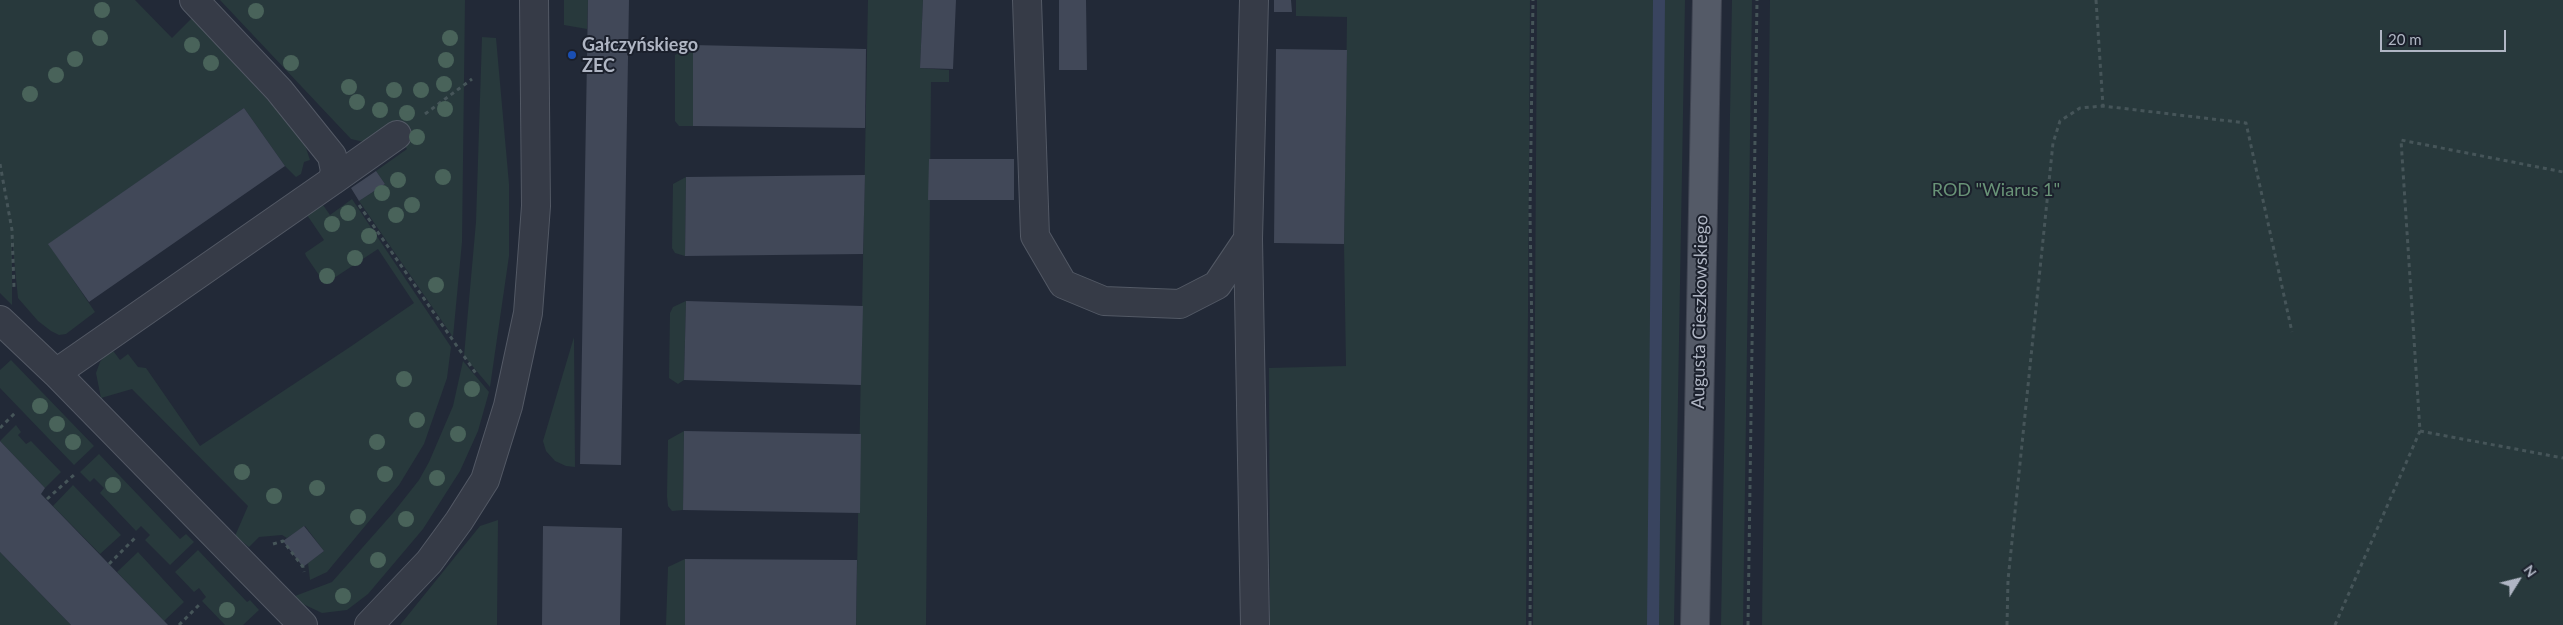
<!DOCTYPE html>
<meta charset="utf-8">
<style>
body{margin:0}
#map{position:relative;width:2563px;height:625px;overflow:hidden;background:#222937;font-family:Lato,sans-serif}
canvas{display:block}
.north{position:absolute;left:2493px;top:555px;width:50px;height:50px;-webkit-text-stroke:4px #1b202c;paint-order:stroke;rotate:54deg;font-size:14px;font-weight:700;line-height:20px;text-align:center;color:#b0b6c4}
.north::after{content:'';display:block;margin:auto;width:18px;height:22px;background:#b0b6c4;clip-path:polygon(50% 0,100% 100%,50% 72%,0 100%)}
.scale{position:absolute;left:2380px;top:30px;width:126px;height:22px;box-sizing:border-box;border:2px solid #b0b6c4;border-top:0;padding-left:6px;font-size:15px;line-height:18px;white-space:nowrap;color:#b0b6c4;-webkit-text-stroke:4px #1b202c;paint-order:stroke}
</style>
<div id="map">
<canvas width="2563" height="625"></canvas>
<div class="north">N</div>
<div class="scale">20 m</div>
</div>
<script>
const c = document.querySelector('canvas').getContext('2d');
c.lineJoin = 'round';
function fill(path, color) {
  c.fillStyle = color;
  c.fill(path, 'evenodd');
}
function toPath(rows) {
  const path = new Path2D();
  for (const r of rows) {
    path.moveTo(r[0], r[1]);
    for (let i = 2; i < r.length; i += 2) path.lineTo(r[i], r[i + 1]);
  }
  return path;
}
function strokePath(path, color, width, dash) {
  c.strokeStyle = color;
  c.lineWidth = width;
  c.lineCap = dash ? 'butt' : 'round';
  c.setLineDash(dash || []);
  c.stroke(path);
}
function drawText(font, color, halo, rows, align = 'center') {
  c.font = font + ' Lato,sans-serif';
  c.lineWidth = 4;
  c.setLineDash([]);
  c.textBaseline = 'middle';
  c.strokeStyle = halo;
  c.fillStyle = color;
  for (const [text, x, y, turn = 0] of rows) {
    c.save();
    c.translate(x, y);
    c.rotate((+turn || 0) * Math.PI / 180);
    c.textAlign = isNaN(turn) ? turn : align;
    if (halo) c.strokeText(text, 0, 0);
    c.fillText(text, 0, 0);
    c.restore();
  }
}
const green = toPath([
 [0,0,135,0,172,38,192,18,291,125,305,145,310,160,304,162,301,174,296,177,285,166,244,108,49,244,95,312,66,334,59,335,51,331,38,321,18,298,12,239,12,305,0,293],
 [220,0,465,0,462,242,453,337,359,201,385,184,376,171,407,149,397,135,364,142,351,139],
 [564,0,588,0,587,29,564,25],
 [868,0,923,0,920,68,949,70,949,82,931,82,926,625,856,625],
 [1296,0,1530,0,1526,625,1270,625,1269,368,1346,366,1344,244,1347,17,1296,16],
 [1537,0,1685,0,1674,625,1533,625],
 [1732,0,1752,0,1743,625,1721,625],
 [1770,0,2563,0,2563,625,1762,625],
 [482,37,496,38,509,184,509,256,490,387,464,356,476,222],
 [693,45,693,126,679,126,675,121,675,55],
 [686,177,685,256,675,253,672,248,673,184],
 [352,199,451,347,447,378,424,444,399,485,327,572,310,580,308,563,324,551,305,526,287,538,282,535,259,537,249,547,235,536,248,506,132,389,101,398,96,373,100,362,111,348,120,360,128,354,138,367,146,368,200,446,350,347,414,303,378,249,325,284,306,256,305,253,324,240,307,215,323,205,330,215],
 [686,301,684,380,678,384,669,378,670,313,673,307],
 [574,337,575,467,566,466,555,461,546,451,543,441],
 [11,360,94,446,74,465,0,388,0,370],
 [463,361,489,392,478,431,460,471,423,529,368,594,347,610,322,613,303,604,295,596,332,582,393,513,419,480,429,462,453,406],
 [16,425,21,432,18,435,26,444,31,441,61,472,45,488,0,441],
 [684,431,683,510,672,511,668,506,667,496,668,440],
 [99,454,180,539,186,534,194,542,170,565,145,540,150,535,141,526,136,531,100,493,104,488,94,478,90,482,80,472],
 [73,485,121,535,100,554,53,506],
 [498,520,497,625,400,625,480,526],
 [198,550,247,602,250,600,259,610,243,625,225,625,202,601,206,597,199,588,194,592,175,572],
 [0,552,71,625,0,625],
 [138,552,184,602,164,621,117,572],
 [685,559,685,625,666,625,668,567]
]);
const stream = toPath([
 [1653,625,1659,0]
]);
const building = toPath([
 [588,0,629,0,621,465,580,464],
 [923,0,956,0,953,69,920,68],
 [1059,0,1086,0,1087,70,1059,70],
 [1274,0,1291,0,1292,12,1274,12],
 [693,45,866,49,865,128,693,126],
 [1276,49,1347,50,1344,244,1274,243],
 [244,108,285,166,89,302,48,244],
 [929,159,1014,159,1014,200,928,200],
 [376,171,385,184,359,201,351,188],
 [865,175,863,254,685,256,686,177],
 [686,301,863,306,861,385,684,380],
 [684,431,861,434,860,513,683,510],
 [0,441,45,488,41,494,168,625,71,625,0,552],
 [304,526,324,551,303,567,283,541],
 [543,526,622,528,620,625,542,625],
 [685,559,857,560,856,625,685,625]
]);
const path = toPath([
 [2096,0,2103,106,2246,123,2292,332],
 [425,114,472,79],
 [0,164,12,230,14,288],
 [359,205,477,375],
 [0,428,16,412],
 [2420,431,2563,458],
 [47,499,75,474],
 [273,544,283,541,303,567,304,572],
 [109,564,136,537],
 [179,625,199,605],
 [1530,625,1532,339,1530,213,1533,0],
 [1748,625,1757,0],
 [2007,625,2008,580,2053,143,2060,121,2080,108,2103,106],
 [2335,625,2420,431,2401,140,2563,172]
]);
const minor = toPath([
 [1027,0,1035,236,1063,284,1104,301,1180,304,1217,285,1248,239,1254,0],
 [332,181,397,135],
 [1248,239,1255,625],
 [0,320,56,373,303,625],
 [56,373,332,181,335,171,332,156,279,90,194,0],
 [369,625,429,562,459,521,485,480,508,406,528,313,536,206,534,0]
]);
const major = toPath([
 [1695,625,1707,0]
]);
const trees = [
 [102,10],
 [256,11],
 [100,38],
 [450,38],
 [192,45],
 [75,59],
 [446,60],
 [211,63],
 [291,63],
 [56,75],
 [444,84],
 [349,87],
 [394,90],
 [421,90],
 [30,94],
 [357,102],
 [445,109],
 [380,110],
 [407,113],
 [417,137],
 [443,177],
 [398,180],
 [382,193],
 [412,205],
 [348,213],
 [396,215],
 [332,224],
 [369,236],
 [355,258],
 [327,276],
 [436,285],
 [404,379],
 [472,389],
 [40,406],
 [417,420],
 [57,424],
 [458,434],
 [73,442],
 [377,442],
 [242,472],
 [385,474],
 [437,478],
 [113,485],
 [317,488],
 [274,496],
 [358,517],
 [406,519],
 [378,560],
 [343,596],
 [227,610]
];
const markers = [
 [572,55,5,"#1a4fb4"]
];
const poiNames = [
 ["Gałczyńskiego",582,45],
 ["ZEC",582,66]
];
const parkNames = [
 ["ROD \"Wiarus 1\"",1996,190]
];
const streetNames = [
 ["Augusta Cieszkowskiego",1700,312,-89]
];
fill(green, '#28393c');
strokePath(stream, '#39445f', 12);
fill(building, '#414858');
strokePath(minor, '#535965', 30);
strokePath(major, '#3f4451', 30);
strokePath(path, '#465559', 3, [4, 4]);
strokePath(minor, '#363b47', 28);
strokePath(major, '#545a67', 28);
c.fillStyle = '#49635a';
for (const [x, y] of trees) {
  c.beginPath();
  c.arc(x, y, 8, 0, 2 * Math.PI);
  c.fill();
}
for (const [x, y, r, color] of markers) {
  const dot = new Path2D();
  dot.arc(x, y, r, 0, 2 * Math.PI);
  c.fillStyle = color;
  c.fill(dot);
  strokePath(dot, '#1b202c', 2);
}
drawText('bold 18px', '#b0b6c4', '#1b202c', poiNames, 'left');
drawText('18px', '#699377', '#1b202c', parkNames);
drawText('18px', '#b0b6c4', '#1b202c', streetNames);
</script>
